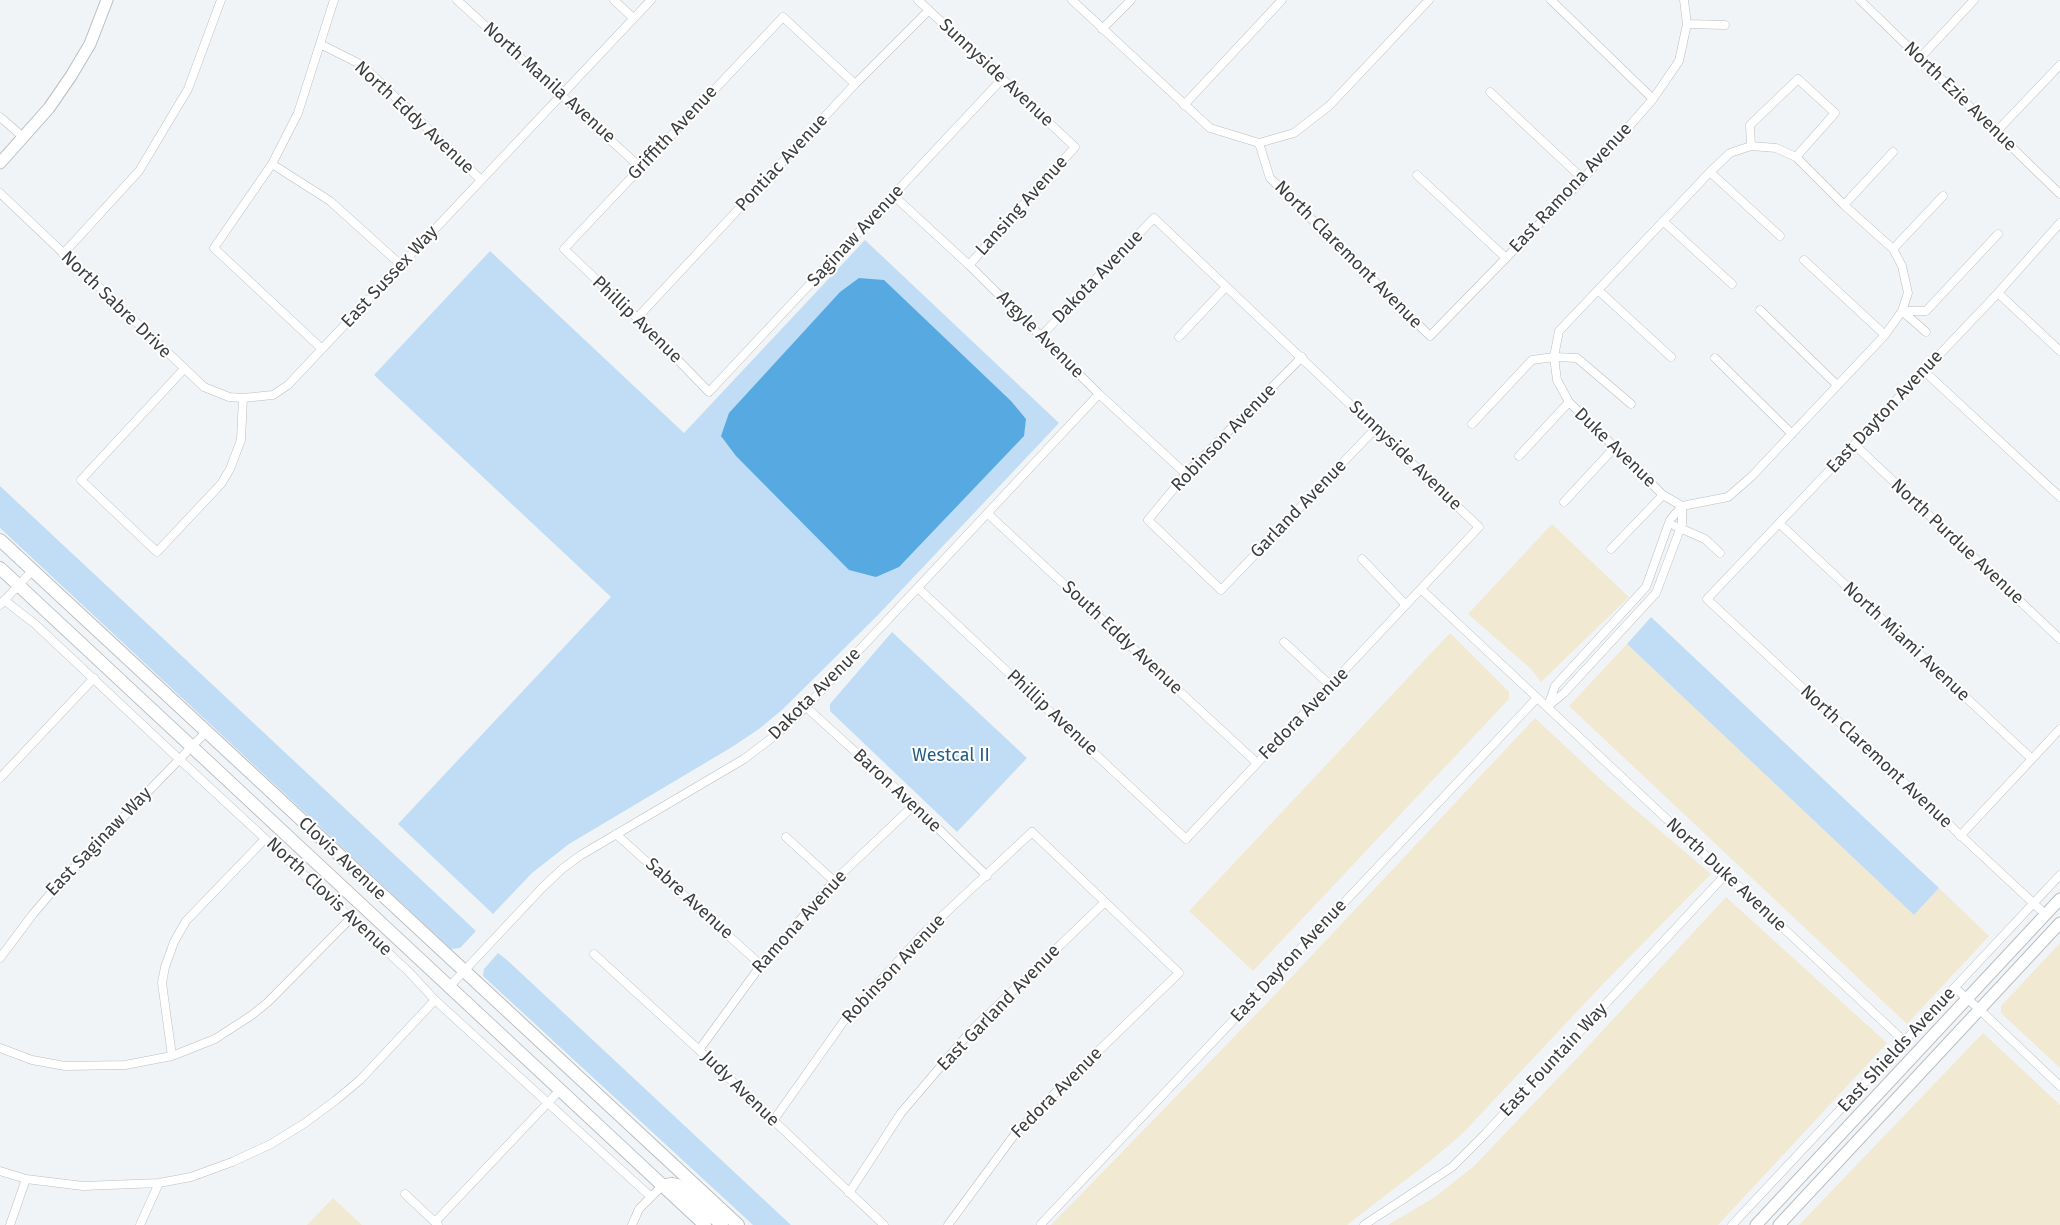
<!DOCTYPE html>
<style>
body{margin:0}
canvas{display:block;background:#f0f4f7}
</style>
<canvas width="2060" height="1225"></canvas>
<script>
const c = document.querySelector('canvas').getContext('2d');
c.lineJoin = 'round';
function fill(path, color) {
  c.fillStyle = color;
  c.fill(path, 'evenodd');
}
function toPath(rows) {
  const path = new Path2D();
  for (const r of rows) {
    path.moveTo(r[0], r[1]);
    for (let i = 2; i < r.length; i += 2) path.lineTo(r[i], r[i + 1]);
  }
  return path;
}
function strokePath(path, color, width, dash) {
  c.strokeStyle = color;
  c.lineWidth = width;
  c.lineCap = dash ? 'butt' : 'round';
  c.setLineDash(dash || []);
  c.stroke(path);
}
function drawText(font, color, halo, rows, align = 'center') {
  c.font = font + ' "Fira Sans",sans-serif';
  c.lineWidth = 4;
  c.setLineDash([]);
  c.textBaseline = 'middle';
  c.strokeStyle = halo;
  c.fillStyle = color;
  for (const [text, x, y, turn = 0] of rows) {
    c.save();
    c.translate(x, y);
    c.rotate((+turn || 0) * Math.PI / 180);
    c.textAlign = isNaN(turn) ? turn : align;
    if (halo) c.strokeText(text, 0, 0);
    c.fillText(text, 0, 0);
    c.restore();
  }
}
const industrial = toPath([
 [1552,524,1629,597,1541,682,1531,669,1468,614],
 [1450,633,1509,692,1509,699,1253,971,1189,911],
 [1627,644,1914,915,1939,888,1989,936,1907,1024,1569,706],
 [1535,718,1610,788,1711,874,1602,985,1463,1133,1434,1158,1347,1225,1051,1225,1268,1002],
 [1726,897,1887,1043,1718,1225,1388,1225,1435,1197,1474,1166,1580,1055],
 [2060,943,2060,1068,2001,1013,2001,1006],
 [1983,1033,2060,1105,2060,1225,1799,1225],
 [333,1198,362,1225,307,1225]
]);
const green = toPath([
 [865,240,1059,423,877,616,783,709,759,729,732,747,569,844,532,873,493,914,398,824,611,597,374,375,490,251,684,433],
 [0,486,476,931,460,948,451,949,0,528],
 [1651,617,1939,888,1914,915,1627,644],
 [892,632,1027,758,957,832,830,711,830,704],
 [498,953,507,960,791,1225,753,1225,483,976,484,969]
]);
const water = toPath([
 [859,278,884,280,1011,401,1026,419,1024,436,899,567,876,577,849,570,736,456,721,436,729,413,840,292]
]);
const minor = toPath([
 [457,0,640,167],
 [614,0,633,18],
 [918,0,1075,147,969,265],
 [1072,0,1210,128,1259,143],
 [1551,0,1653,99],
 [1860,0,2060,194],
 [1687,24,1725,25],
 [1102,29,1131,0],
 [320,44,362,65,481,180],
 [1920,58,1974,0],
 [855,84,783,17,564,249,637,318,709,392,1002,79],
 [1490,92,1583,179],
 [1184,105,1282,0],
 [0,117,23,137],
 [1997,131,2060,65],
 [1259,143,1270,178,1430,336,1583,179,1653,99,1679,61,1687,24,1684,0],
 [1259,143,1294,133,1329,106,1429,0],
 [1751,146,1776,148,1796,157,1844,205,1893,249,1902,266,1908,293,1902,311,1885,335,1751,477,1728,497,1682,506,1663,495,1569,402,1557,380,1554,357,1559,331,1598,290,1710,172,1730,153,1751,146],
 [1751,146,1750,125,1798,79,1835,113,1796,157],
 [272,164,330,201,401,265],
 [1710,172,1780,236],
 [1417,175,1506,258],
 [0,193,204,387,229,397,243,398],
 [894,196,969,265,1099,394,1186,474],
 [1844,205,1893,152],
 [1663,221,1732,284],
 [1893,249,1943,196],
 [63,254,139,171,188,89,221,0],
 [1804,260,1885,335],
 [1598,290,1671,357],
 [1998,293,2060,351],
 [1760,310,1837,385],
 [1902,311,1926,311,1998,234],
 [1902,311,1926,332],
 [637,318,855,84,929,10],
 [1179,337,1226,287],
 [322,349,214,248,272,164,298,113,334,0],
 [1302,357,1186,474,1148,520,1221,590,1376,428],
 [1715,358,1792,434],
 [184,369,81,480,157,552,221,484,230,469,241,440,243,398,273,395,288,385,651,0],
 [1924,371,2060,497],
 [1472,424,1532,360,1554,357,1577,358,1631,404],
 [1855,445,2060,639],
 [1519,456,1569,402],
 [1564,502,1614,448],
 [988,514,1257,763],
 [1780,524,2032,759],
 [1675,526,1705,539,1720,553],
 [1611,549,1663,495],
 [1362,559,1406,605],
 [918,588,1186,839,1479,527,1154,218,1041,336],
 [1422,590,1905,1042],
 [4,600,35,624,179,759,409,972,435,1000,651,1197],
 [0,605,33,570],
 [1284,642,1331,686],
 [1548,706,1555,686,1646,587,1670,520,1682,506],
 [806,707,914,805,987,876],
 [1547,707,1564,693,1656,593,1682,524,1682,506],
 [0,778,94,678],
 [616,834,761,965],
 [1960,836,2060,729],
 [786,837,834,881],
 [2045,914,1707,599,1998,293,2060,223],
 [594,954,699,1050,884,1225],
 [0,958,33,914,63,879,206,732],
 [449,987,542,888,562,869,581,855,744,759,777,734,806,707,1099,394],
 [1955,988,1979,1009,2060,1086],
 [0,1048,32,1060,65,1066,125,1065,172,1056,215,1039,252,1015,268,1002,351,918],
 [699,1050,761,965,834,881,914,805],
 [172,1056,162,983,165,967,174,942,186,921,265,839],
 [773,1121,844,1021,922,935,1032,832,1179,973,1057,1091,1015,1134,948,1225],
 [0,1171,26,1179,83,1186,159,1183],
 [849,1193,901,1113,970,1032,1105,902],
 [405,1194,438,1225],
 [435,1222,560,1090],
 [10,1225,26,1179],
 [140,1225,159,1183,191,1177,232,1162,271,1144,305,1123,336,1100,360,1080,435,1000],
 [632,1225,639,1209,662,1186],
 [1042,1225,1041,1224,1537,698],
 [1364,1225,1452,1167,1485,1134,1726,874],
 [1732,1225,2060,875]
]);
const secondary = toPath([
 [0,163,49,108,71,76,90,44,107,0],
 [1756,1225,2060,899],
 [1779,1225,2060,923]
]);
const primary = toPath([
 [0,540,738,1225],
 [0,568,705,1225],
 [662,1186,672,1184,677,1185,722,1225]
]);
const streetNames = [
 ["Sunnyside Avenue",996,73,43],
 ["North Manila Avenue",549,83,42],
 ["North Ezie Avenue",1960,97,44],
 ["North Eddy Avenue",414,118,43],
 ["Griffith Avenue",673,133,-47],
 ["Pontiac Avenue",782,163,-47],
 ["East Ramona Avenue",1571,188,-47],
 ["Lansing Avenue",1022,206,-48],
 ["Saginaw Avenue",856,236,-47],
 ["North Claremont Avenue",1348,255,45],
 ["East Sussex Way",390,277,-47],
 ["Dakota Avenue",1098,277,-46],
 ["North Sabre Drive",116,305,44],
 ["Phillip Avenue",637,320,44],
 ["Argyle Avenue",1040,335,45],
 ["East Dayton Avenue",1885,412,-47],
 ["Robinson Avenue",1224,438,-46],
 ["Duke Avenue",1615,448,44],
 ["Sunnyside Avenue",1405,456,44],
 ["Garland Avenue",1299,509,-46],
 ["North Purdue Avenue",1957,542,43],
 ["South Eddy Avenue",1122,638,43],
 ["North Miami Avenue",1906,642,43],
 ["Dakota Avenue",815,694,-45],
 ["Phillip Avenue",1052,713,43],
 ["Fedora Avenue",1304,714,-46],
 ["North Claremont Avenue",1876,757,43],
 ["Baron Avenue",897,791,43],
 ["East Saginaw Way",99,842,-46],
 ["Clovis Avenue",342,859,43],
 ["North Duke Avenue",1726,875,43],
 ["North Clovis Avenue",329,897,43],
 ["Sabre Avenue",689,899,42],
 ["Ramona Avenue",800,922,-48],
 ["East Dayton Avenue",1289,961,-47],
 ["Robinson Avenue",894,969,-47],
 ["East Garland Avenue",999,1008,-46],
 ["East Shields Avenue",1897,1050,-47],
 ["East Fountain Way",1554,1060,-47],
 ["Judy Avenue",740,1089,44],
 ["Fedora Avenue",1057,1093,-45]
];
const parkNames = [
 ["Westcal II",951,756]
];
fill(industrial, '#f2e9d3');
fill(green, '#c0ddf5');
fill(water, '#56aae1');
strokePath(minor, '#bbbec1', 9);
strokePath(secondary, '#bbbec1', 13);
strokePath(primary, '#bbbec1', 14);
strokePath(minor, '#fff', 8);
strokePath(secondary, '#fff', 11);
strokePath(primary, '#fff', 12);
drawText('18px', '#3b3d3e', '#fff', streetNames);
drawText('18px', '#225c83', '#fff', parkNames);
</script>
